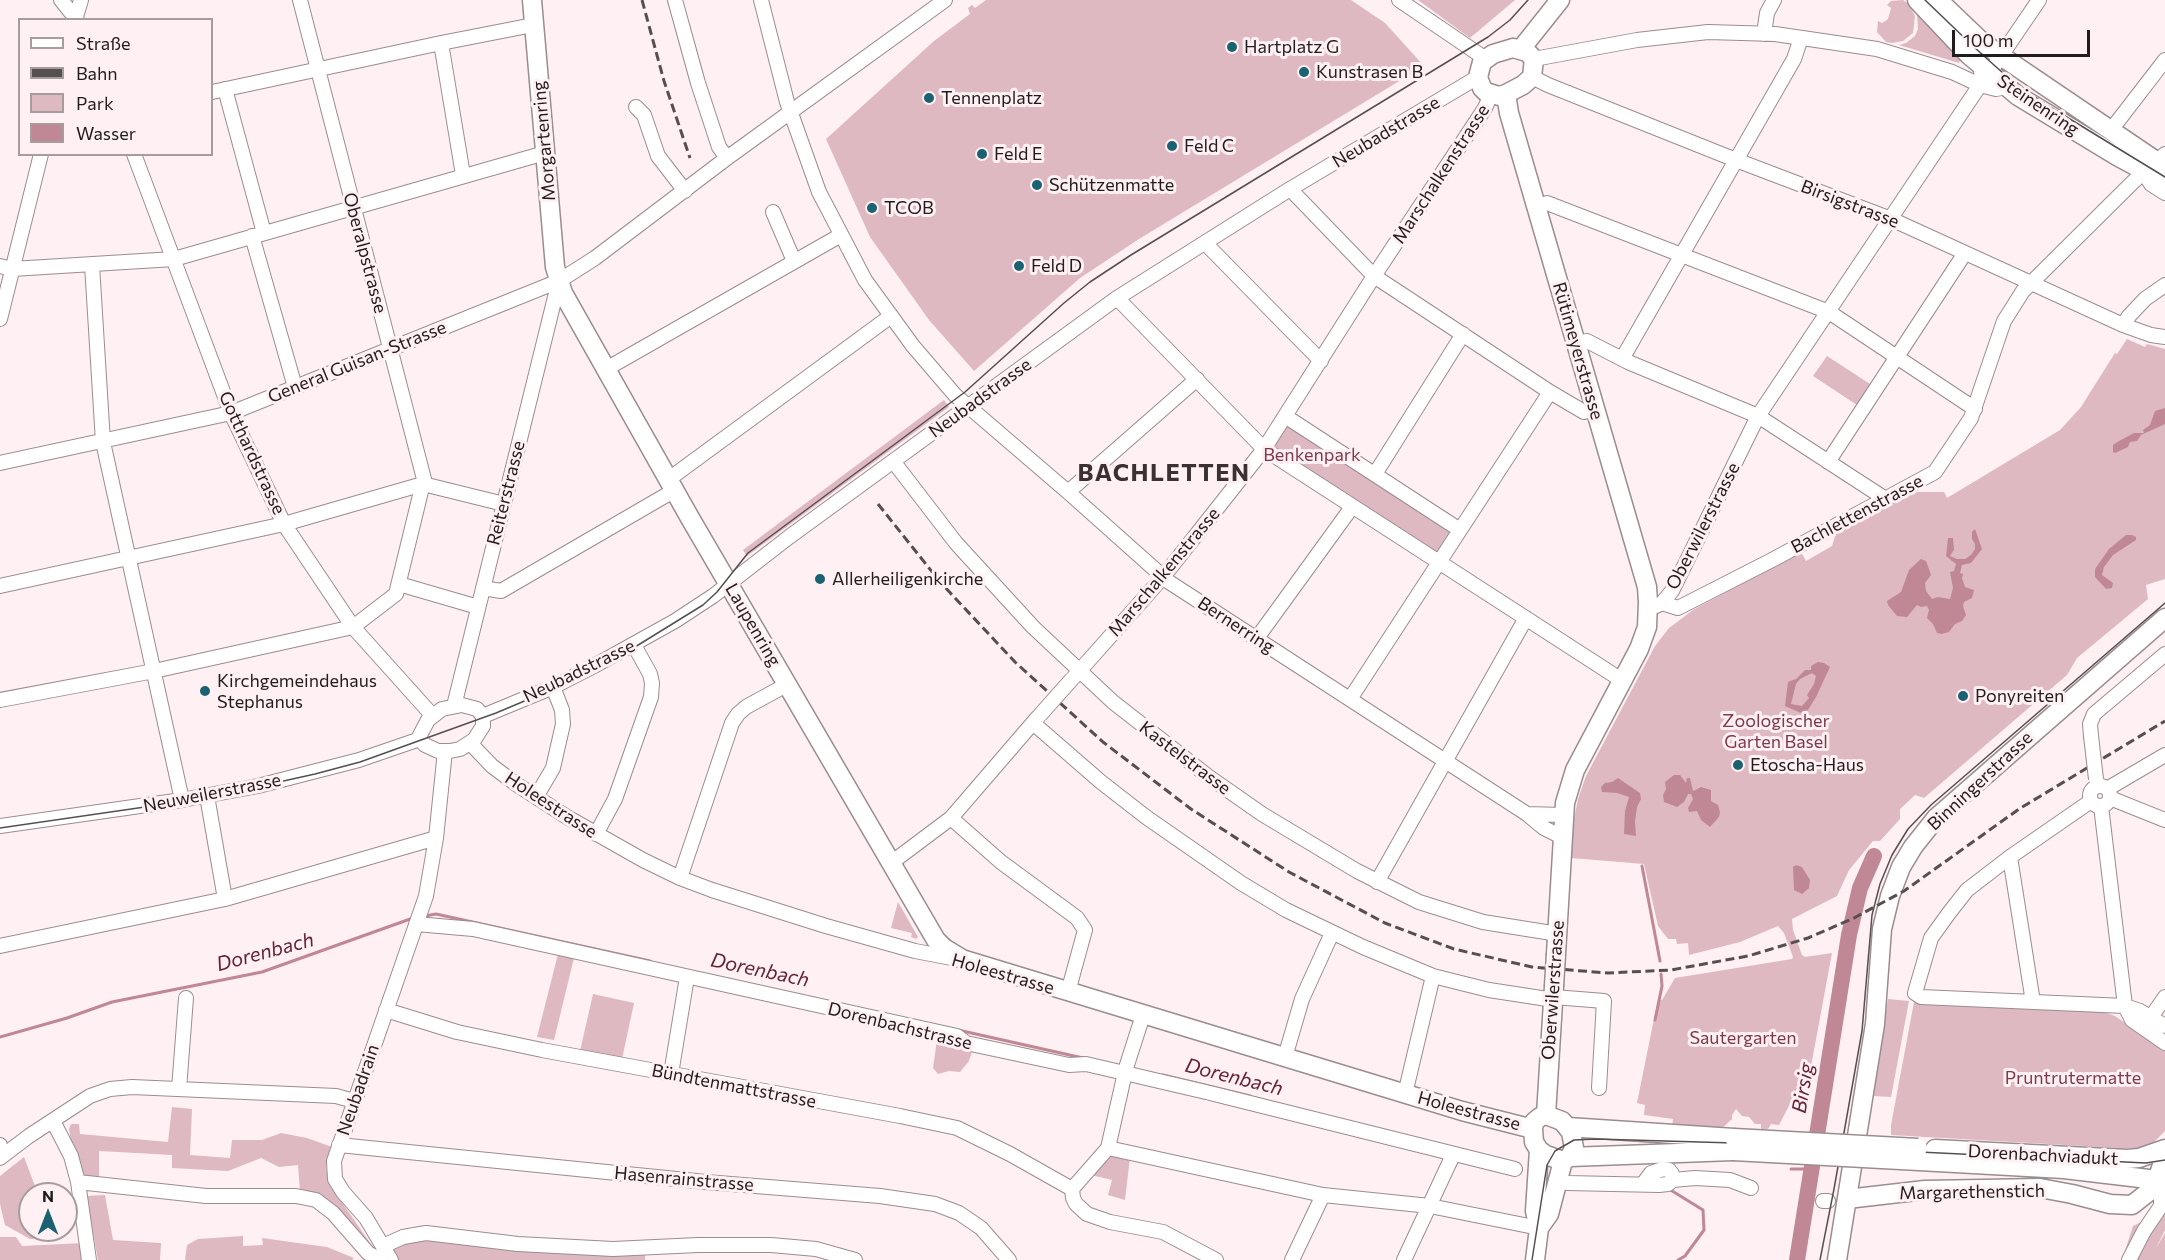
<!DOCTYPE html>
<meta charset="utf-8">
<style>
body{margin:0}
#map{position:relative;width:2165px;height:1260px;overflow:hidden;background:#fff0f3;font-family:Commissioner,sans-serif}
canvas{display:block}
.legend{position:absolute;left:18px;top:18px;width:195px;height:138px;box-sizing:border-box;background:#fff0f3;border:2px solid #a69b9d;margin:0;padding:8px 10px;list-style:none;font-size:18px;color:#211c1d}
.legend li{display:flex;align-items:center;gap:12px;height:30px}
.legend b{width:30px;border:2px solid #a69b9d}
.north{position:absolute;left:18px;top:1182px;width:60px;height:60px;box-sizing:border-box;background:#fff0f3;border:2px solid #a69b9d;border-radius:50%;rotate:0deg;font-size:16px;font-weight:700;line-height:24px;text-align:center;color:#211c1d}
.north::after{content:'';display:block;margin:auto;width:21px;height:27px;background:#1a6271;clip-path:polygon(50% 0,100% 100%,50% 72%,0 100%)}
.scale{position:absolute;left:1952px;top:30px;width:138px;height:27px;box-sizing:border-box;border:3px solid #211c1d;border-top:0;padding-left:8px;font-size:18px;line-height:21px;white-space:nowrap;color:#211c1d;-webkit-text-stroke:4px #fff0f3;paint-order:stroke}
</style>
<div id="map">
<canvas width="2165" height="1260"></canvas>
<ul class="legend">
<li><b style="height:8px;background:#fff"></b>Straße</li>
<li><b style="height:8px;background:#564f51"></b>Bahn</li>
<li><b style="height:16px;background:#dfb9c1"></b>Park</li>
<li><b style="height:16px;background:#bf8894"></b>Wasser</li>
</ul>
<div class="north">N</div>
<div class="scale">100 m</div>
</div>
<script>
const c = document.querySelector('canvas').getContext('2d');
c.lineJoin = 'round';
function fill(path, color) {
  c.fillStyle = color;
  c.fill(path, 'evenodd');
}
function toPath(rows) {
  const path = new Path2D();
  for (const r of rows) {
    if (r.length === 3) {
      path.moveTo(r[0] + r[2], r[1]);
      path.arc(r[0], r[1], r[2], 0, 2 * Math.PI);
      continue;
    }
    path.moveTo(r[0], r[1]);
    for (let i = 2; i < r.length; i += 2) path.lineTo(r[i], r[i + 1]);
  }
  return path;
}
function strokePath(path, color, width, dash) {
  c.strokeStyle = color;
  c.lineWidth = width;
  c.lineCap = dash ? 'butt' : 'round';
  c.setLineDash(dash || []);
  c.stroke(path);
}
function drawText(font, color, halo, rows, align = 'center') {
  c.font = font + ' Commissioner,sans-serif';
  c.lineWidth = 6;
  c.setLineDash([]);
  c.textBaseline = 'middle';
  c.strokeStyle = halo;
  c.fillStyle = color;
  for (const [text, x, y, turn = 0] of rows) {
    c.save();
    c.translate(x, y);
    c.rotate((+turn || 0) * Math.PI / 180);
    c.textAlign = isNaN(turn) ? turn : align;
    if (halo) c.strokeText(text, 0, 0);
    c.fillText(text, 0, 0);
    c.restore();
  }
}
const green = toPath([
 [986,0,1351,0,1385,23,1424,66,1139,239,1080,278,974,371,929,320,870,237,826,139,934,41,970,14,968,8,972,5,975,8],
 [1418,0,1515,0,1470,38],
 [1903,0,1909,4,1915,16,1913,33,1903,41,1892,43,1886,42,1877,32,1878,21,1882,23,1888,19,1891,8,1887,5,1891,1],
 [1917,14,1960,60,1959,63,1899,45,1906,43,1915,36,1918,29],
 [2127,339,2145,347,2147,344,2165,349,2165,579,2146,585,2148,599,2077,658,2067,675,1924,798,1915,795,1900,809,1900,819,1880,841,1873,841,1849,870,1837,896,1792,919,1793,930,1802,955,1805,957,1832,953,1809,1077,1804,1077,1779,1125,1771,1124,1768,1129,1761,1129,1761,1124,1755,1124,1749,1117,1742,1116,1736,1109,1732,1115,1732,1119,1719,1131,1672,1127,1673,1119,1644,1115,1645,1105,1637,1103,1658,999,1662,1000,1675,978,1792,959,1793,957,1784,933,1778,926,1740,942,1689,955,1688,943,1677,944,1676,939,1668,939,1658,926,1644,864,1571,858,1574,819,1578,799,1586,776,1655,646,1669,628,1693,610,1801,552,1806,561,1832,546,1837,530,1910,492,1944,492,1947,498,2060,430,2081,407,2115,353,2117,354],
 [1827,356,1870,384,1857,405,1813,376],
 [944,400,949,407,747,556,743,550],
 [1289,415,1461,526,1439,561,1266,450],
 [898,902,918,937,916,939,911,937,912,933,891,928],
 [558,954,574,958,554,1040,537,1037],
 [593,994,634,1003,622,1059,580,1051],
 [1888,999,1909,1001,1891,1097,1873,1096],
 [1914,1002,2101,1011,2115,1016,2165,1050,2165,1131,2154,1142,2136,1149,1891,1135,1891,1125],
 [937,1040,954,1044,963,1050,972,1052,969,1061,960,1072,949,1071,938,1074,933,1068],
 [172,1107,192,1109,190,1155,230,1158,232,1140,262,1140,281,1133,307,1138,332,1147,326,1168,329,1184,373,1247,369,1249,321,1194,300,1192,298,1165,279,1167,261,1158,228,1171,172,1168,172,1155,99,1151,99,1178,82,1175,71,1141,69,1129,71,1124,79,1124,80,1134,168,1142],
 [1111,1154,1130,1157,1125,1200,1108,1195,1112,1180,1091,1175],
 [24,1157,38,1194,30,1194,30,1230,43,1230,43,1239,30,1239,5,1225,0,1204,0,1176],
 [105,1195,113,1240,161,1243,160,1260,98,1260,86,1196],
 [2165,1210,2165,1230,2156,1248,2165,1233,2165,1260,2122,1260,2133,1226],
 [243,1236,243,1246,263,1245,262,1238,327,1247,354,1258,352,1260,185,1260,187,1245,198,1239],
 [0,1237,16,1237,22,1246,84,1243,85,1260,0,1260],
 [428,1238,542,1245,617,1256,645,1255,645,1260,397,1260,392,1247]
]);
const water = toPath([
 [2165,408,2165,424,2141,435,2137,441,2130,442,2128,447,2115,453,2113,452,2113,445,2119,441,2134,433,2144,433,2143,430,2150,425,2155,411],
 [1975,529,1982,549,1971,563,1962,565,1960,573,1963,574,1962,578,1965,587,1974,590,1972,598,1964,602,1963,606,1966,615,1962,621,1955,624,1949,632,1941,634,1937,633,1933,624,1927,618,1929,610,1927,606,1921,607,1917,605,1907,617,1897,616,1888,605,1887,601,1901,592,1909,570,1921,559,1926,561,1931,575,1925,583,1926,591,1932,599,1938,597,1950,599,1953,588,1950,572,1954,571,1956,564,1946,556,1948,538,1953,538,1954,550,1950,556,1957,559,1965,559,1971,555,1975,549,1975,544,1972,539,1972,532],
 [2126,535,2132,535,2136,537,2136,540,2113,555,2104,567,2102,575,2113,583,2112,588,2106,589,2095,577,2095,569,2109,549],
 [1818,662,1824,663,1830,667,1816,697,1808,710,1803,714,1785,706,1788,682,1796,679,1805,670,1811,670,1811,666],
 [1812,673,1816,676,1814,684,1807,695,1809,698,1802,706,1791,704,1796,684,1800,679],
 [1674,775,1680,775,1686,783,1687,778,1690,778,1693,791,1701,787,1711,790,1711,801,1718,805,1720,812,1719,817,1710,827,1701,820,1697,811,1689,812,1688,808,1693,799,1691,794,1688,794,1684,802,1677,807,1664,802,1663,795,1666,789,1665,782],
 [1618,778,1640,793,1641,799,1637,807,1635,821,1636,836,1624,834,1625,811,1629,797,1617,793,1602,792,1601,787,1605,783,1612,782],
 [1796,865,1802,867,1810,880,1809,888,1802,894,1794,890,1793,867]
]);
const stream = toPath([
 [1642,866,1660,961],
 [425,916,436,914,650,961],
 [1655,1020,1662,986,1661,974],
 [958,1030,1083,1058],
 [0,1037,67,1018,112,1002,262,972,413,918],
 [1163,1075,1250,1096],
 [1791,1169,1811,1169],
 [1669,1189,1703,1210,1704,1230,1685,1256,1678,1260]
]);
const river = toPath([
 [1797,1260,1849,935,1860,888,1874,856]
]);
const minor = toPath([
 [61,0,77,20],
 [675,0,698,83,719,147,727,158],
 [761,0,787,102,819,192,865,280,913,346,955,395,1068,492,1169,582,1527,814,1544,828,1562,837],
 [1399,0,1486,59],
 [75,20,81,0],
 [1764,34,1767,13,1774,0],
 [441,43,463,175],
 [1534,59,1637,40,1708,32,1775,34,1877,49,1952,72,1980,85,1996,89,2007,87],
 [1981,72,1990,72,2039,0],
 [1532,77,1548,85,1736,160,1891,219,2123,325,2151,335,2165,337],
 [225,89,264,233],
 [212,92,441,43,533,25],
 [636,107,644,115,658,156,685,191],
 [2111,130,2165,60],
 [134,154,231,413,284,524,353,627,432,715],
 [2146,176,2151,184,2165,193],
 [1290,189,1374,276,1550,392,1584,412,1595,408],
 [1536,207,1547,203,1829,312,1975,409],
 [773,212,794,261],
 [252,236,295,387],
 [1205,243,1321,361],
 [92,265,103,442,182,800],
 [0,266,12,269,174,259,545,153],
 [1117,298,1264,449,1623,681],
 [0,319,41,154],
 [2123,325,2129,316,2145,299,2165,285],
 [1576,343,1587,341,1628,362,1758,416,1884,498],
 [1622,359,1794,59,1801,38],
 [606,369,841,235],
 [1285,416,1460,530],
 [893,461,956,543,1033,627,1113,702,1209,777,1262,814,1357,871,1419,902,1483,922,1558,934],
 [1828,462,1965,253],
 [0,463,231,413,559,281,595,258,727,158,945,0],
 [1375,474,1463,334],
 [669,479,891,316],
 [1068,492,1197,379],
 [399,584,478,607],
 [0,586,284,524,423,484,504,504],
 [483,588,501,591,675,490],
 [1662,603,1678,608,1772,560,1935,472,1971,418,2004,321,2023,291,2133,182,2165,154],
 [1656,606,1662,603,1672,591,1758,416,1980,85],
 [1257,638,1352,507],
 [1074,677,1163,577,1264,449,1374,276,1485,108,1491,94],
 [1350,699,1550,392],
 [0,700,154,671,353,627,396,594,424,479,300,0],
 [462,705,477,709,483,716,483,726,474,740,460,749,450,751,438,751,425,745,420,739,420,735,428,720,442,709,462,705],
 [454,706,559,281],
 [483,716,553,687,594,666,675,621,713,596,789,537,1117,298,1290,189,1478,77],
 [1033,723,1101,782,1146,817,1241,883,1286,910,1363,947,1433,976,1489,990,1554,1000],
 [2091,736,2090,724,2094,714,2165,654],
 [470,743,492,766,516,784,567,817,643,860,680,878,712,890,826,926,915,951,957,959],
 [2100,796,10],
 [2107,789,2165,755],
 [207,796,225,899],
 [536,797,553,768,563,724,562,710,553,687],
 [2110,798,2165,820],
 [2091,801,2010,857,1967,890,1949,913,1931,938,1915,993,1921,997,2125,1006,2140,1011,2165,1026],
 [2101,806,2125,1006,2132,1020,2165,1043],
 [1527,814,1563,815],
 [951,818,1001,862,1077,918,1085,930,1068,992],
 [0,826,182,800,258,786,359,760,420,739],
 [596,834,615,799,651,697,652,683,650,674,634,645],
 [2010,857,2033,1002],
 [891,863,951,818,1038,717],
 [680,878,732,723,738,714,746,707,788,684],
 [1377,882,1526,618],
 [416,924,473,929,957,1036,966,1043,1069,1065,1086,1064,1206,1092],
 [0,946,225,899,436,838],
 [1554,997,1604,1001,1599,1088],
 [386,1010,457,1032,542,1050,900,1116,957,1128,1010,1154,1072,1189],
 [1143,1015,1126,1068,1108,1148,1072,1189,1073,1198,1076,1204,1087,1214,1110,1222,1163,1232,1216,1260],
 [2147,1023,2165,997],
 [1285,1057,1302,999,1332,933],
 [671,1074,687,977],
 [179,1089,186,998],
 [1210,1093,1515,1169],
 [1405,1094,1433,976],
 [53,1121,71,1156,78,1182,89,1260],
 [0,1145,0,1146],
 [339,1145,706,1182,880,1196,935,1204,959,1213,981,1228,1009,1260],
 [1108,1148,1323,1195,1430,1206,1539,1228],
 [0,1158,29,1136,90,1096,110,1089,132,1087,336,1096,354,1101],
 [1557,1181,1567,1183,1659,1185,1668,1184,1673,1180,1695,1178,1730,1180,1751,1188],
 [78,1182,206,1196,296,1196,316,1200,333,1213,368,1253,377,1258,390,1259],
 [1643,1184,1651,1173,1663,1169,1669,1170,1672,1174,1673,1180],
 [1823,1201,1828,1201],
 [383,1246,403,1237,426,1233,518,1244,613,1249,698,1245,771,1245,816,1249,855,1260],
 [391,1260,366,1218,343,1192,335,1179,334,1161,426,896,436,838,445,751],
 [1292,1260,1323,1195],
 [1404,1260,1453,1155],
 [2129,1260,2144,1231,2161,1206,2161,1188,2157,1180]
]);
const major = toPath([
 [532,0,555,267,563,293,690,518,936,940,944,948,962,959,1462,1111,1533,1129],
 [1917,0,1969,55,2018,96,2117,156,2165,182],
 [1938,0,1981,41,2001,56,2165,167],
 [1513,48,1527,52,1534,59,1532,77,1523,85,1506,94,1499,96,1486,92,1482,88,1478,77,1482,62,1493,54,1513,48],
 [1521,49,1560,0],
 [1506,94,1509,113,1647,587,1648,602,1647,627,1639,649,1575,770,1565,803,1556,954],
 [1546,1115,1562,1121,1571,1132,1574,1148,1570,1157,1563,1161,1546,1155,1539,1150,1534,1142,1533,1129,1534,1122,1540,1117,1546,1115],
 [1546,1115,1554,986],
 [1568,1127,1734,1138],
 [1935,1149,2127,1159,2139,1158,2165,1149],
 [1539,1150,1535,1211,1539,1228],
 [1570,1157,1733,1151],
 [1919,1161,2064,1169,2157,1180,2165,1184],
 [1847,1199,1925,1190,2040,1188,2072,1194,2110,1204,2132,1205,2151,1190,2157,1180,2165,1156],
 [1535,1260,1539,1228,1549,1214,1563,1161],
 [1837,1260,1875,1024,1882,929,1890,896,1901,867,1913,847,1936,818,2165,618]
]);
const tram = toPath([
 [1925,0,1975,48,2013,82,2047,105,2165,177],
 [0,828,207,798,315,774,360,762,496,713,553,689,635,647,703,605,717,592,748,553,965,392,1064,303,1090,282,1131,255,1488,37,1510,20,1528,0],
 [1532,1260,1547,1165,1555,1151,1574,1140,1596,1139,1734,1143,2146,1163,2165,1160],
 [1820,1260,1834,1189,1862,1031,1872,915,1880,884,1892,855,1908,829,1931,805,2165,603]
]);
const rail = toPath([
 [642,0,664,81,690,158],
 [878,504,941,583,1015,662,1103,742,1191,809,1289,872,1385,923,1454,949,1532,967,1608,973,1671,970,1748,956,1808,938,1854,918,1904,891,2019,809,2165,721]
]);
const minorBridge = toPath([
 [1040,715,1072,679],
 [2091,736,2096,779]
]);
const majorBridge = toPath([
 [1554,986,1556,954],
 [1734,1138,1918,1148],
 [1733,1151,1919,1161]
]);
const markers = [
 [1232,47,6,"#1a6271"],
 [1304,72,6,"#1a6271"],
 [929,98,6,"#1a6271"],
 [1172,146,6,"#1a6271"],
 [982,154,6,"#1a6271"],
 [1037,185,6,"#1a6271"],
 [872,208,6,"#1a6271"],
 [1019,266,6,"#1a6271"],
 [820,579,6,"#1a6271"],
 [205,691,6,"#1a6271"],
 [1963,696,6,"#1a6271"],
 [1738,765,6,"#1a6271"]
];
const poiNames = [
 ["Hartplatz G",1244,47],
 ["Kunstrasen B",1316,72],
 ["Tennenplatz",941,98],
 ["Feld C",1184,146],
 ["Feld E",994,154],
 ["Schützenmatte",1049,185],
 ["TCOB",884,208],
 ["Feld D",1031,266],
 ["Allerheiligenkirche",832,579],
 ["Kirchgemeindehaus",217,681],
 ["Stephanus",217,702],
 ["Ponyreiten",1975,696],
 ["Etoscha-Haus",1750,765]
];
const streetNames = [
 ["Steinenring",2038,105,34],
 ["Neubadstrasse",1386,132,-31],
 ["Morgartenring",544,141,-95],
 ["Marschalkenstrasse",1441,174,-57],
 ["Birsigstrasse",1850,204,21],
 ["Oberalpstrasse",365,253,75],
 ["Rütimeyerstrasse",1578,351,74],
 ["General Guisan-Strasse",357,362,-22],
 ["Neubadstrasse",980,398,-36],
 ["Gotthardstrasse",252,453,65],
 ["Reiterstrasse",506,493,-76],
 ["Bachlettenstrasse",1857,514,-28],
 ["Oberwilerstrasse",1703,526,-63],
 ["Marschalkenstrasse",1164,572,-50],
 ["Laupenring",753,625,60],
 ["Bernerring",1236,625,33],
 ["Neubadstrasse",579,671,-26],
 ["Kastelstrasse",1185,758,37],
 ["Binningerstrasse",1980,781,-43],
 ["Neuweilerstrasse",212,793,-11],
 ["Holeestrasse",551,805,33],
 ["Holeestrasse",1003,974,16],
 ["Oberwilerstrasse",1553,990,-86],
 ["Dorenbachstrasse",900,1026,14],
 ["Bündtenmattstrasse",734,1086,11],
 ["Neubadrain",358,1090,-71],
 ["Holeestrasse",1469,1111,15],
 ["Dorenbachviadukt",2043,1155,3],
 ["Hasenrainstrasse",684,1179,5],
 ["Margarethenstich",1972,1192,-1]
];
const parkNames = [
 ["Benkenpark",1312,455],
 ["Zoologischer",1776,721],
 ["Garten Basel",1776,742],
 ["Sautergarten",1743,1038],
 ["Pruntrutermatte",2073,1078]
];
const waterNames = [
 ["Dorenbach",265,952,-15],
 ["Dorenbach",760,970,12],
 ["Dorenbach",1234,1077,14],
 ["Birsig",1803,1088,-81]
];
const districtNames = [
 ["BACHLETTEN",1164,473]
];
fill(green, '#dfb9c1');
fill(water, '#bf8894');
strokePath(stream, '#bf8894', 3);
strokePath(river, '#bf8894', 16);
strokePath(minor, '#9a8d8f', 16);
strokePath(major, '#9a8d8f', 21);
strokePath(minor, '#fff', 14);
strokePath(major, '#fff', 18);
strokePath(tram, '#564f51', 1.5);
strokePath(rail, '#564f51', 3, [9, 4.5]);
strokePath(minorBridge, '#9a8d8f', 16, []);
strokePath(majorBridge, '#9a8d8f', 21, []);
strokePath(minorBridge, '#fff', 14);
strokePath(majorBridge, '#fff', 18);
for (const [x, y, r, color] of markers) {
  const dot = new Path2D();
  dot.arc(x, y, r, 0, 2 * Math.PI);
  c.fillStyle = color;
  c.fill(dot);
  strokePath(dot, '#fff0f3', 2);
}
drawText('18px', '#211c1d', '#fff0f3', poiNames, 'left');
drawText('18px', '#211c1d', '#fff0f3', streetNames);
drawText('18px', '#7f394b', '#fff0f3', parkNames);
drawText('italic 20px', '#652236', '#fff0f3', waterNames);
c.letterSpacing = '1.5px';
drawText('bold 24px', '#3b3032', '#fff0f3', districtNames);
c.letterSpacing = '0px';
</script>
